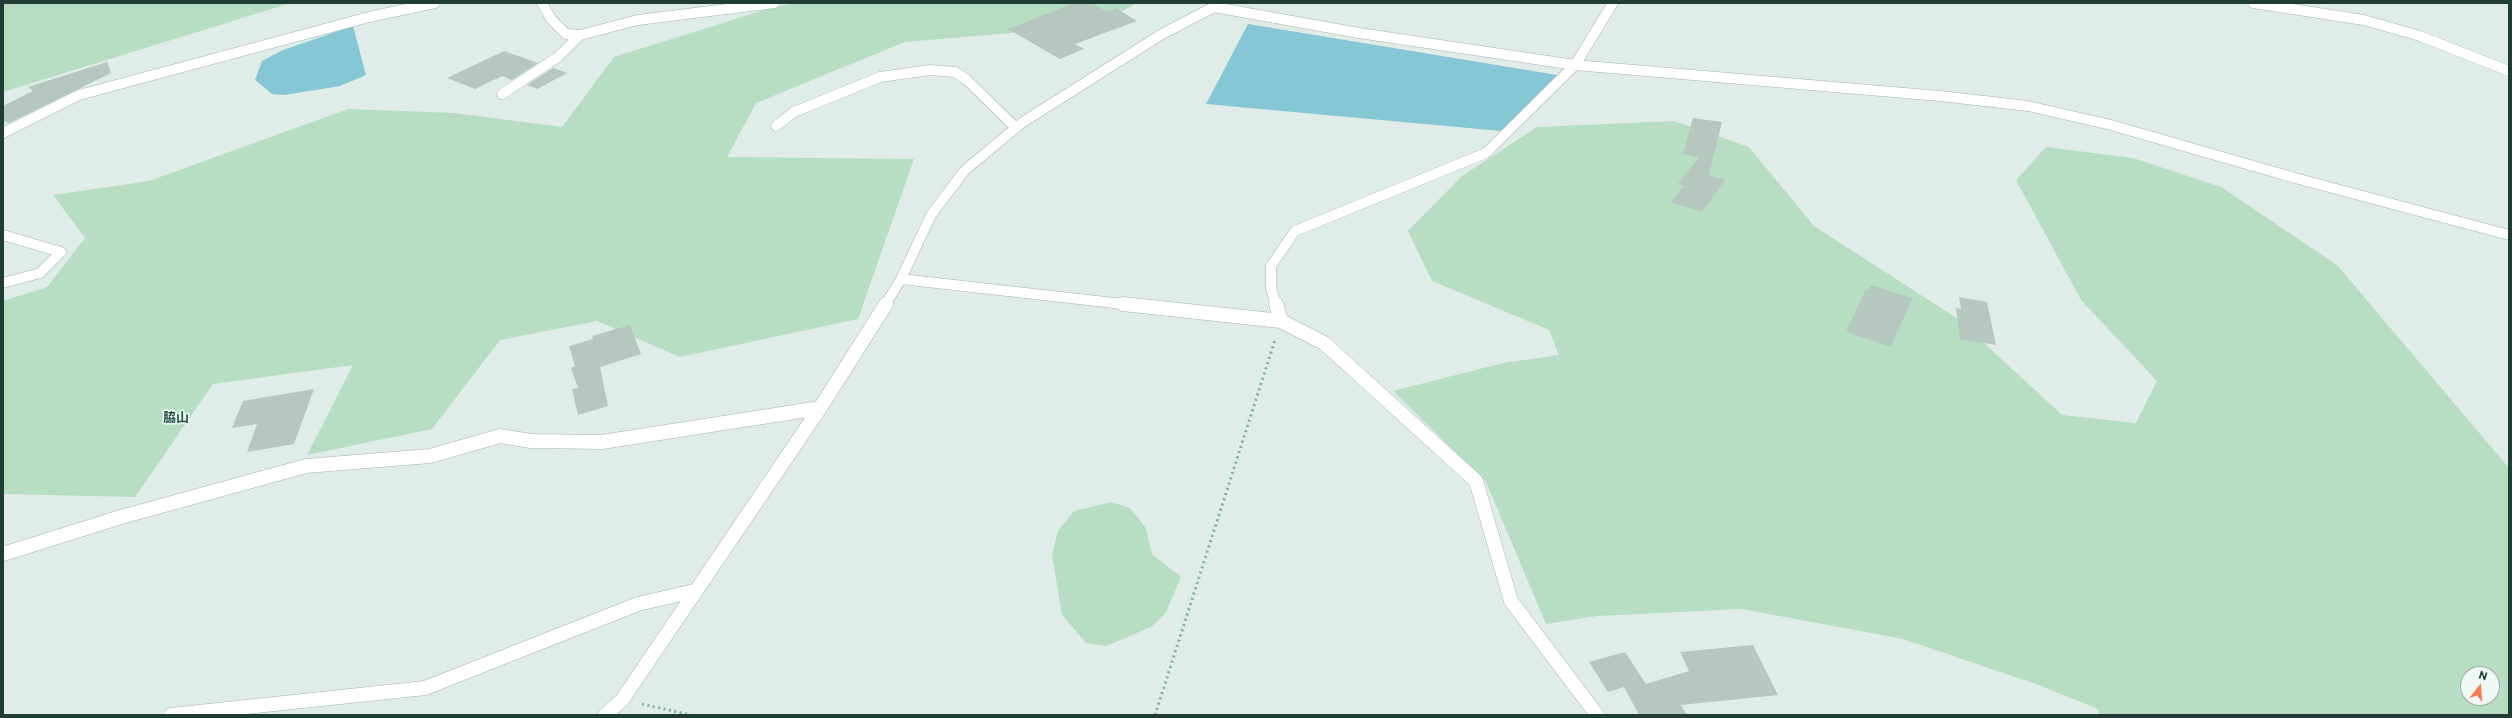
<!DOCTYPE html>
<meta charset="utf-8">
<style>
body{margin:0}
#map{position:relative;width:2512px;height:718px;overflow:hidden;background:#e0ece7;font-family:Commissioner,sans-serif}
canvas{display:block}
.frame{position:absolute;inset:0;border:4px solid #203d35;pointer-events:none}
.north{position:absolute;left:2460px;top:666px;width:40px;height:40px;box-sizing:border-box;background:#f0f8f4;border:1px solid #9dada8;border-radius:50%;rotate:17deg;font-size:11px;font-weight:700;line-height:16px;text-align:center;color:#203d35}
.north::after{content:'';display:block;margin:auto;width:14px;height:18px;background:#f97b51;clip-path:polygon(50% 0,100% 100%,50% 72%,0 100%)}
</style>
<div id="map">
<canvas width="2512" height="718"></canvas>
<div class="frame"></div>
<div class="north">N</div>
</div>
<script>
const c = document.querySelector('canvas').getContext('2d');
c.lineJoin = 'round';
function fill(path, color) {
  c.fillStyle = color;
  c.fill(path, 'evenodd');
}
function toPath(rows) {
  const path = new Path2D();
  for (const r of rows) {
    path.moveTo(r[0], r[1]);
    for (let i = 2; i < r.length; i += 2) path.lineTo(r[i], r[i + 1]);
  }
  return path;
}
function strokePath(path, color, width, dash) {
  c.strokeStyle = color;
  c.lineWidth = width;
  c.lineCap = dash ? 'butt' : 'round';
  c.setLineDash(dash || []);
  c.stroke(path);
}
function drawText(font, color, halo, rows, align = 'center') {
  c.font = font + ' Commissioner,"Noto Sans JP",sans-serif';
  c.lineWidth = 3;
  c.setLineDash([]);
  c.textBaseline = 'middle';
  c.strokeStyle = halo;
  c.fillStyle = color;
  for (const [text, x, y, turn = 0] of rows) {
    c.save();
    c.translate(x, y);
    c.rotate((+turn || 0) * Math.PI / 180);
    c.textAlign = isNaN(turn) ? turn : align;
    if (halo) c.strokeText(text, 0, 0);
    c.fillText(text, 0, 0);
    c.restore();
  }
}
const green = toPath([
 [3,3,291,3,3,92],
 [794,3,1137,3,1095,26,905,42,756,103,727,157,914,159,858,319,680,357,597,321,500,340,432,429,307,455,353,365,213,384,135,497,3,494,3,301,47,287,85,238,53,195,149,181,348,109,455,113,562,127,614,57,764,10],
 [1674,121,1749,147,1814,226,1958,319,2062,415,2136,423,2157,381,2081,300,2016,180,2046,147,2133,158,2221,187,2337,265,2509,468,2509,715,2099,715,2098,709,2036,684,1903,639,1742,609,1597,616,1546,624,1486,482,1393,391,1503,363,1559,355,1549,330,1432,281,1408,231,1462,176,1537,127],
 [2468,674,2492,674,2492,698,2468,698],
 [1111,502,1130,508,1146,528,1152,554,1181,577,1165,614,1151,627,1106,646,1086,643,1062,615,1052,555,1058,531,1074,511]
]);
const water = toPath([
 [1248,24,1557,75,1501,131,1206,104],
 [353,26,366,75,340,86,285,95,272,94,255,80,262,61,283,50]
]);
const building = toPath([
 [1074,3,1091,3,1106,11,1116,8,1137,21,1075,44,1084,49,1060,59,1008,29],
 [504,51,538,63,512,80,502,76,475,89,447,78],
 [107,62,111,73,9,123,3,121,3,106,33,91,28,87],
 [553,68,567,73,537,89,527,85],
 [1693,118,1722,122,1709,175,1725,180,1702,212,1671,202,1684,186,1678,184,1699,157,1683,154],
 [1871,285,1912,298,1891,347,1846,332,1866,289,1868,290],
 [1959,297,1987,302,1996,345,1960,339,1956,308,1961,309],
 [630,325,641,354,600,367,608,406,578,415,572,389,578,388,571,368,575,366,569,346,593,339,592,336],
 [314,389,294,444,247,452,257,424,232,428,243,401],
 [1753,645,1778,695,1681,705,1687,715,1639,715,1624,687,1608,692,1589,662,1625,652,1646,684,1689,671,1680,652]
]);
const path = toPath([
 [642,704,691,715],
 [1155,715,1275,340]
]);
const minorFar1 = toPath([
 [542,3,551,19,566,34,580,35,638,20,775,3],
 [2253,3,2364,20,2420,36,2509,71],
 [502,94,558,57,580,35],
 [776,126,794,112,880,77,930,70,955,72,967,80,1016,128],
 [3,133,79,95,369,17,435,3],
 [3,235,61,252,40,273,3,283],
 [901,279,1132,305],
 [885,305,901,279,931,215,965,170,1023,122,1162,34,1214,7,1359,33,1575,65,1940,96,2028,106,2111,125,2295,178,2509,235],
 [1276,305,1271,288,1271,266,1295,231,1486,153,1575,65,1613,3]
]);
const minor = toPath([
 [1123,304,1281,321],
 [1276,304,1281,321,1324,343,1476,481,1511,601,1597,715],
 [3,554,121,517,306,466,430,456,500,436,531,441,602,442,820,408],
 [171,715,425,688,638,604,694,591],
 [605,715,622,700,820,408,886,304]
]);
const neighbourhoodNames = [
 ["脇山",176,418]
];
fill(green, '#b7dec2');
fill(water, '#85c7d4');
fill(building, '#b5c7bf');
strokePath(minorFar1, '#a3b4ae', 11);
strokePath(minor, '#a3b4ae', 15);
strokePath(path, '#7fb1a2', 3, [2, 3.5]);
strokePath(minorFar1, '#fff', 10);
strokePath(minor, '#fff', 14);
drawText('bold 13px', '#1b5043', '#f0f8f4', neighbourhoodNames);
</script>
